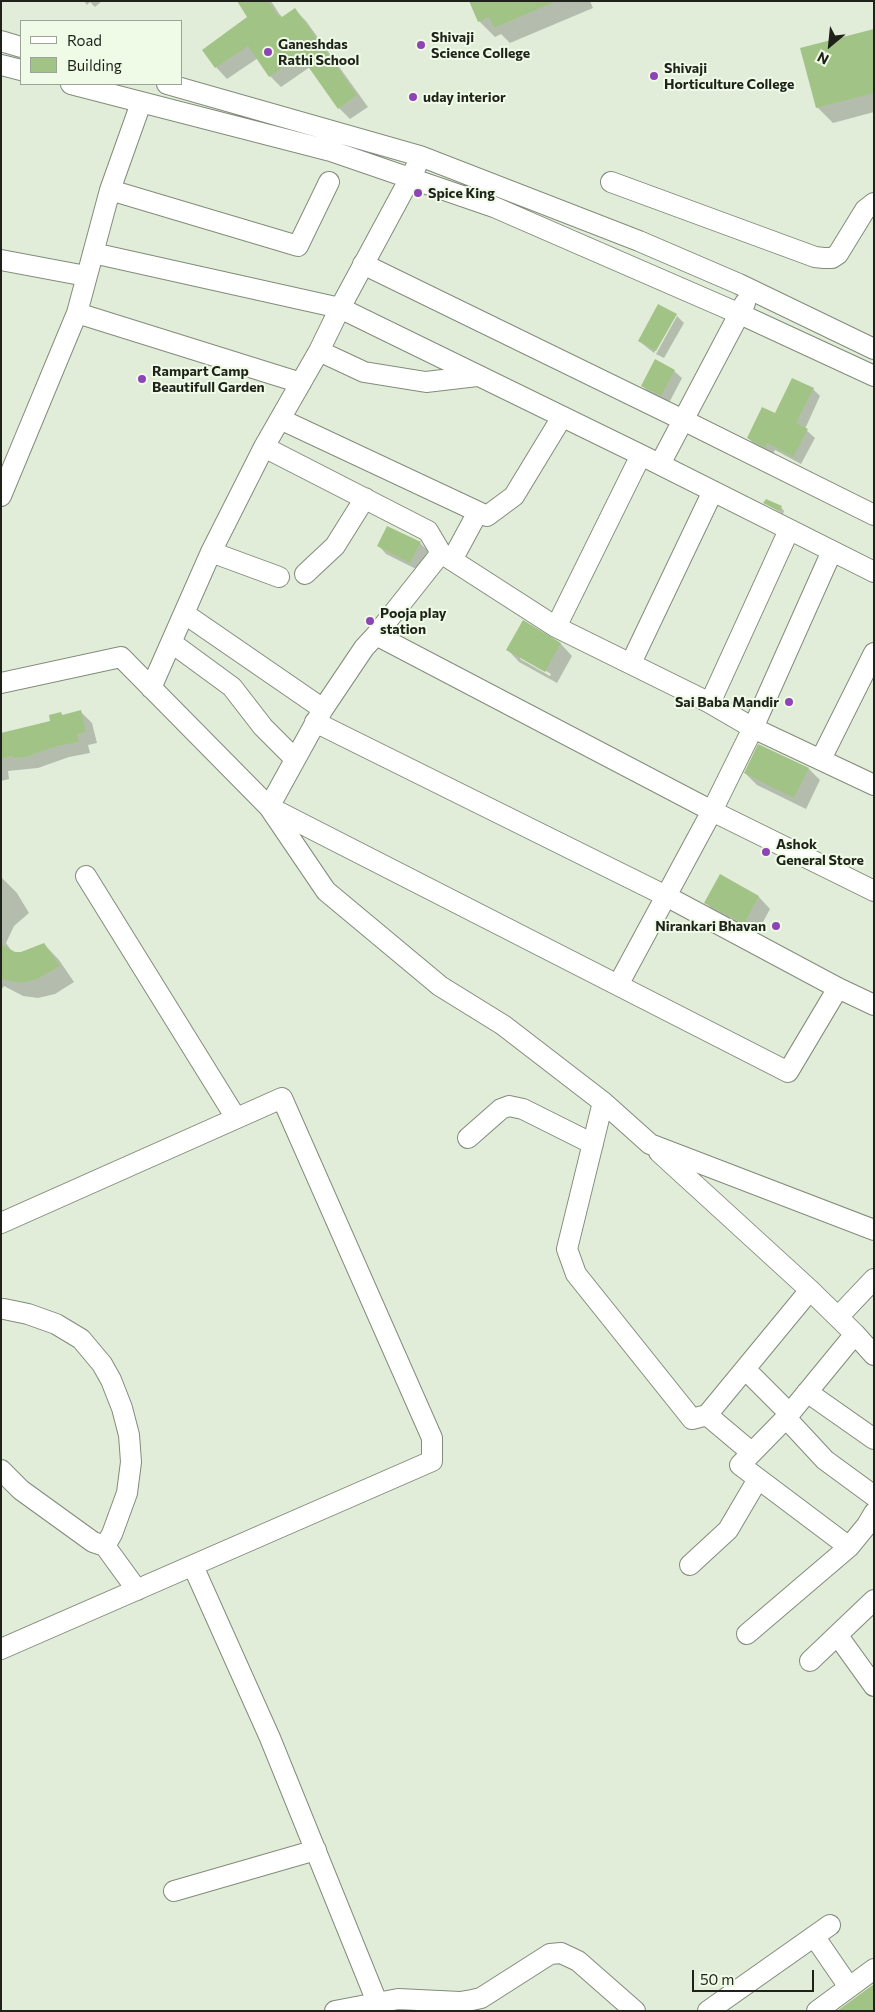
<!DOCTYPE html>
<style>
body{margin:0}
#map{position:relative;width:875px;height:2012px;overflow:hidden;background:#e2edd9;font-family:Commissioner,sans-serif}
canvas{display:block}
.frame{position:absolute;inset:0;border:2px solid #1e221b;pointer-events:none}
.legend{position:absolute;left:20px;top:20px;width:162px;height:65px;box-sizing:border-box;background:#effbe6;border:1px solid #9ba495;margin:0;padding:6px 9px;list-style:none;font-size:15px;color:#1e221b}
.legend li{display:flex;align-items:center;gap:10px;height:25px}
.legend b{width:25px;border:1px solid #9ba495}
.north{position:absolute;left:805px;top:20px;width:50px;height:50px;-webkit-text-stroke:4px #effbe6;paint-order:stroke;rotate:208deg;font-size:14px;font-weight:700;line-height:20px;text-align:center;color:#1e221b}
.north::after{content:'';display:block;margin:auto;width:18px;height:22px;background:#1e221b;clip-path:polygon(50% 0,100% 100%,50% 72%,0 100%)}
.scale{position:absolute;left:692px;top:1970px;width:122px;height:22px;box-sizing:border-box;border:2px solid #1e221b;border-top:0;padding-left:6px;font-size:15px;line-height:18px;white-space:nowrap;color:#1e221b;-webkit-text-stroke:4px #effbe6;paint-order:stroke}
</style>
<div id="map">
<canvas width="875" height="2012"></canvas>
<div class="frame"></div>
<ul class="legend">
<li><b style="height:6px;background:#fff"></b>Road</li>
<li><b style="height:14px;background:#a1c486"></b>Building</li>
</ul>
<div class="north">N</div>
<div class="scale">50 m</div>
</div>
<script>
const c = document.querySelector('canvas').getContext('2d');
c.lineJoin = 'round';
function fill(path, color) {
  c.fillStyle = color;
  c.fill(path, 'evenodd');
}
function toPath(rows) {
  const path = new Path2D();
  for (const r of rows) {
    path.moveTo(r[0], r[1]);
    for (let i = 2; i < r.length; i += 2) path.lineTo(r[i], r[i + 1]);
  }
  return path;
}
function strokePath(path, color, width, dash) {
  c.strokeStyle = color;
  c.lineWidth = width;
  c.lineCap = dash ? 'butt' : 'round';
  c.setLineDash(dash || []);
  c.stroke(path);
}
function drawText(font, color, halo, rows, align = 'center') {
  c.font = font + ' Commissioner,sans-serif';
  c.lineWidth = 4;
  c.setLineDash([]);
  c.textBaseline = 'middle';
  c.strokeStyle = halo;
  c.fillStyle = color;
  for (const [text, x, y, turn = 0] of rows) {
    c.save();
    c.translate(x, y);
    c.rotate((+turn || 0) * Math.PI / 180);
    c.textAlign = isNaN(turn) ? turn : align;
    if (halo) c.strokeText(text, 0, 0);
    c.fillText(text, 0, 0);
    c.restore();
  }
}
const shadow = toPath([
 [84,1,102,1,95,7,90,2,87,5],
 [238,1,271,1,282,18,295,10,306,21,368,107,350,119,339,108,310,67,281,87,270,76,258,58,227,79,216,67,249,17],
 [470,1,590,1,593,8,510,43,501,34,495,37,479,21],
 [874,30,874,112,833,123,817,107],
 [659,306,677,316,674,316,654,353,639,341],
 [677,316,684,323,664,358,656,354],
 [674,371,682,378,669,403,650,393,642,386],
 [813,389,820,396,805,429,815,438,801,464,775,450,773,454,756,446,748,438],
 [765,503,781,507,784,511,783,514],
 [420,543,428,551,418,570,386,554,379,546],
 [523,622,561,644,572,656,557,683,519,662,508,650],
 [520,656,551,674,550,676,520,659],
 [80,711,92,723,97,743,88,745,90,753,69,757,38,768,8,771,9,779,1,781,1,734,52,722,61,713,63,716],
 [809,769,820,780,806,809,757,785,745,773],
 [720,876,759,897,770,909,756,935,717,914,705,902],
 [1,877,17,893,29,913,14,926,6,943,13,953,26,953,44,944,59,960,74,982,55,994,38,998,23,996,4,986,1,990]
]);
const building = toPath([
 [237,1,268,1,278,16,280,15,282,17,295,8,357,95,338,109,300,55,269,77,248,46,215,68,202,50,247,17],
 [469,1,557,1,494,28,489,17,478,22],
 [874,29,874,93,816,108,800,48],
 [658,304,677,314,656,351,638,341],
 [655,359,675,370,661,396,641,386],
 [792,378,814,388,796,423,808,429,793,457,767,443,765,448,747,438,762,407,775,413],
 [766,499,782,506,779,511,763,503],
 [387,526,421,542,410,563,377,546],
 [523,620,561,643,545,672,506,650],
 [81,710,86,732,77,734,79,742,57,746,26,757,14,758,12,756,1,759,1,733,50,721,49,715,61,712,62,715],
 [758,744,809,768,794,798,744,773],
 [720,874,759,896,744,924,704,903],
 [44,943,60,966,39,978,27,982,15,982,1,979,1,944,15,952,21,952],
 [874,1984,874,2011,837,2011]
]);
const minor = toPath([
 [1,41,21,47],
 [1,65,21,70],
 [71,84,331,151,494,207,740,314,874,376],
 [167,84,420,156,639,241,739,284,874,349],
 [611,182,815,257,824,258,832,258,838,254,865,210,874,203],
 [110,190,298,246,329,182],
 [93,253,340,308,641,455,874,572],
 [1,260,86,276],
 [363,264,683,420,874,515],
 [77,313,301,383],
 [319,351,364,372,426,382,477,376],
 [280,419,487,516,514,496,562,417],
 [264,447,428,531,441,553,556,627,710,703,753,728,874,785],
 [660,464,745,303],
 [1,496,77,313,110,190,141,103],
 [211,552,279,577],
 [452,560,478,512],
 [305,574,335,546,365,498],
 [185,614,323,709],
 [556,627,641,455],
 [376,635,441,553],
 [172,643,232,687,263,727,295,759],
 [631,663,713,491],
 [1,683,121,657,269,807,326,891,440,986,503,1025,603,1102,650,1144,874,1230],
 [151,688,211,552,264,447,319,351,340,308,416,167],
 [710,703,789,530],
 [315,722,666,896,838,988,874,1005],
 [821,759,874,653],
 [86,876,236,1118],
 [618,985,712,811,753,728,832,551],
 [838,988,788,1072,269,807,323,709,364,648,376,635,712,811,874,891],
 [603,1102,567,1249,576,1274,692,1419,707,1415,810,1290],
 [468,1138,501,1109,509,1106,523,1109,593,1144],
 [659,1152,810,1290,855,1334,874,1355],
 [1,1223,282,1098,432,1438,432,1461,1,1649],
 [4,1309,28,1314,56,1324,81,1339,102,1364,111,1380,122,1408,129,1435,131,1462,127,1493,112,1534,105,1546],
 [838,1317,874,1279],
 [745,1369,790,1414],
 [807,1392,874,1439],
 [707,1415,751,1452],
 [786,1418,825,1460,874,1496],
 [1,1470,21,1490,93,1542,105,1546,137,1590],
 [849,1547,740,1465,786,1418,855,1334],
 [690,1565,728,1530,758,1479],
 [193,1566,270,1738,377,2002],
 [747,1634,849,1547,867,1525,874,1513],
 [838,1636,874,1686],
 [810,1661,874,1600],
 [174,1891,316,1850],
 [814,1936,849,1987],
 [335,2011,398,1999,460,2002,472,2000,481,1998,550,1954,561,1953,578,1961,635,2011],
 [708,2011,830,1925],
 [817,2011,874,1969]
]);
const markers = [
 [421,45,5,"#8e44b6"],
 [268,52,5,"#8e44b6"],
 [654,76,5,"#8e44b6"],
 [413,97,5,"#8e44b6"],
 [418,193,5,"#8e44b6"],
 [142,379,5,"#8e44b6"],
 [370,621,5,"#8e44b6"],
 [789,702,5,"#8e44b6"],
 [766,852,5,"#8e44b6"],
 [776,926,5,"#8e44b6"]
];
const poiNames = [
 ["Shivaji",431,37],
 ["Science College",431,53],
 ["Ganeshdas",278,44],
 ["Rathi School",278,60],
 ["Shivaji",664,68],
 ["Horticulture College",664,84],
 ["uday interior",423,97],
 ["Spice King",428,193],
 ["Rampart Camp",152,371],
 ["Beautifull Garden",152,387],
 ["Pooja play",380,613],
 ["station",380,629],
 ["Sai Baba Mandir",779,702,"right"],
 ["Ashok",776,844],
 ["General Store",776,860],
 ["Nirankari Bhavan",766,926,"right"]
];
fill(shadow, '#0003');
fill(building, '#a1c486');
strokePath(minor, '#828c7a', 22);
strokePath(minor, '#fff', 20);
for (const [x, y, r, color] of markers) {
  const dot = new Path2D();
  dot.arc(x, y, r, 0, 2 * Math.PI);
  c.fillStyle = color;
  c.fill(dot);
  strokePath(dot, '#effbe6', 2);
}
drawText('bold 14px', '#1e221b', '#effbe6', poiNames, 'left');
</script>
